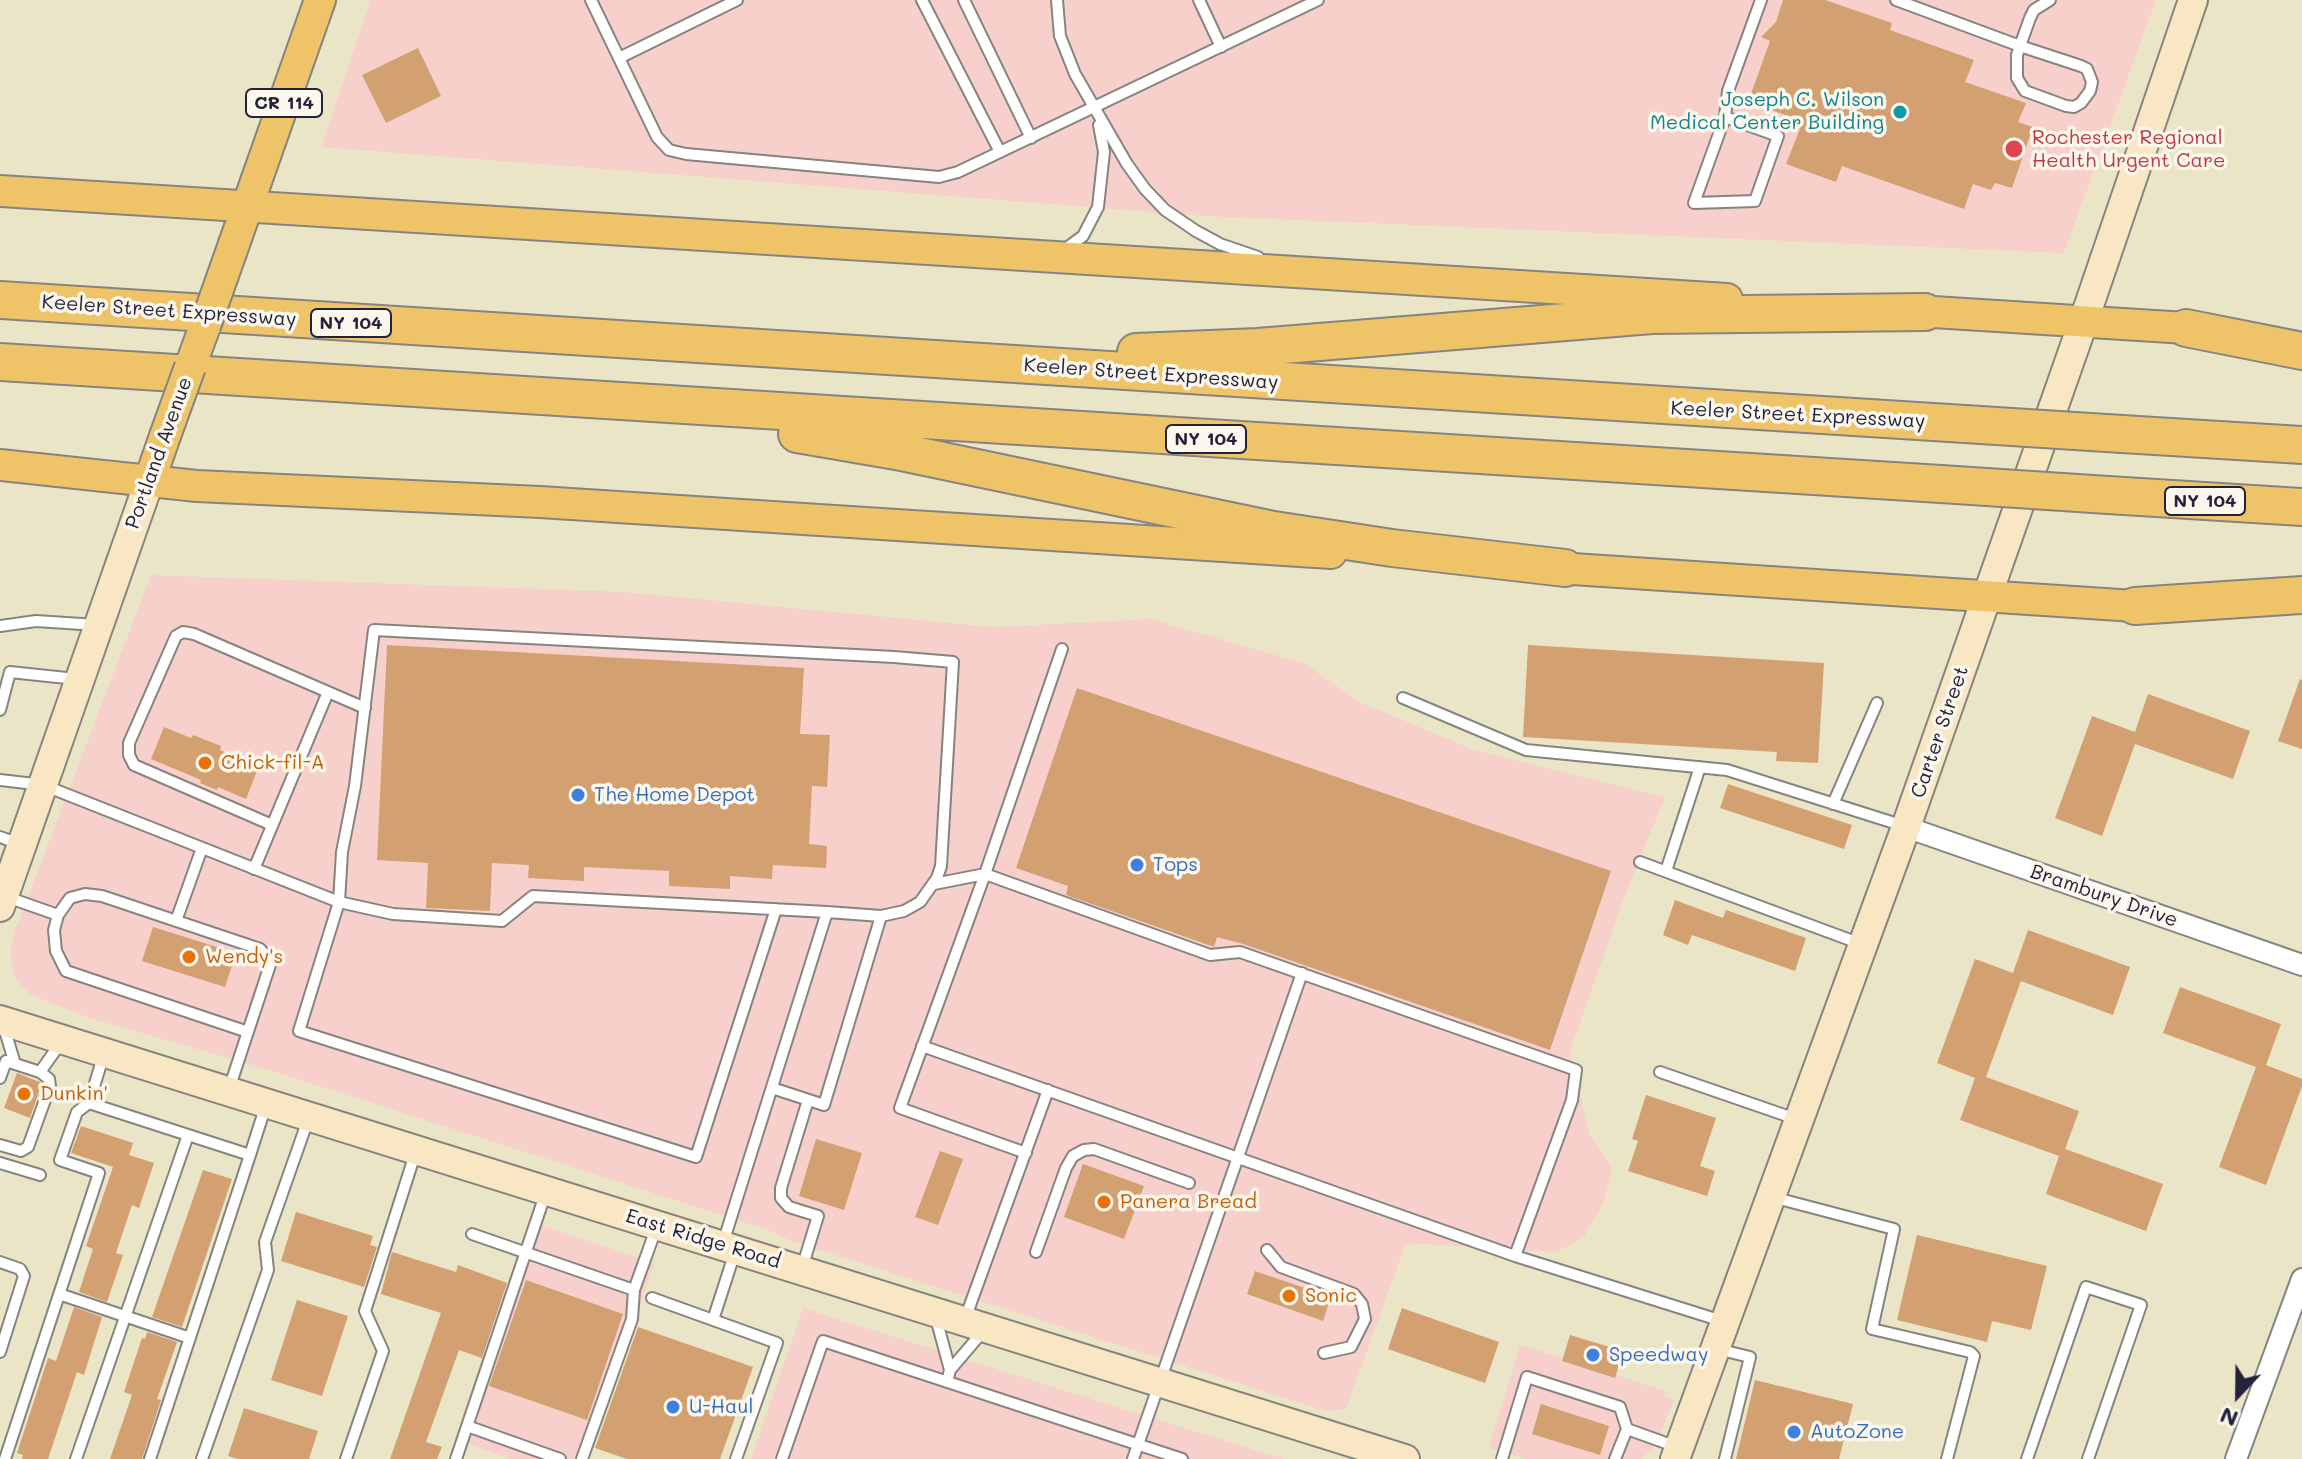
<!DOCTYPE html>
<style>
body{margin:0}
#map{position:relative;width:2302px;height:1459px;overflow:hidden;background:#ebe5c7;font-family:Mali,sans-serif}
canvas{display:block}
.north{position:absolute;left:2198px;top:1355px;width:80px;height:80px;-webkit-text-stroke:6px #fbf7ec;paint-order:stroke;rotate:202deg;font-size:22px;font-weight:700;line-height:32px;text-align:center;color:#22223b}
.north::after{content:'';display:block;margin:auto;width:28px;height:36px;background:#22223b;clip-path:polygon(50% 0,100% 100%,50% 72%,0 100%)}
</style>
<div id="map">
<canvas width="2302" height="1459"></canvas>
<div class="north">N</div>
</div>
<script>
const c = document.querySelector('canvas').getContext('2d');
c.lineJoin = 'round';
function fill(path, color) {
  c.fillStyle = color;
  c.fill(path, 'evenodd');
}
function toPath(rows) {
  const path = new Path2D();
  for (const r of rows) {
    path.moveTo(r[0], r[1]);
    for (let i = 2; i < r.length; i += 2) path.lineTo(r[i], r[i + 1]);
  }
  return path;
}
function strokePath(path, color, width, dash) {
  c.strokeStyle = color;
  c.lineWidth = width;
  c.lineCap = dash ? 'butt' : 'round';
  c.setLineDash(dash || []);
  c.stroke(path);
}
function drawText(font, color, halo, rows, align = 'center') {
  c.font = font + ' Mali,sans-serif';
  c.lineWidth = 7;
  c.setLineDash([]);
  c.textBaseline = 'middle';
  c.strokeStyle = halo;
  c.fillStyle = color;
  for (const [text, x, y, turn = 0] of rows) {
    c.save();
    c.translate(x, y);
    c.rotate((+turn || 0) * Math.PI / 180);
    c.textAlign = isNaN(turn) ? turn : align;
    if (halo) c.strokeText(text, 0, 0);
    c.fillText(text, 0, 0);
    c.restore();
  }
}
const built = toPath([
 [371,0,2156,0,2064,253,1204,216,321,147],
 [151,575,625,592,993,627,1150,619,1303,663,1362,703,1474,750,1665,797,1624,898,1570,1051,1589,1133,1612,1168,1604,1201,1584,1237,1557,1252,1406,1243,1346,1409,1326,1411,791,1241,768,1230,263,1068,86,1017,29,994,14,976,10,951,15,931],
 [530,1221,654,1263,587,1459,510,1459,455,1439],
 [803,1308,1117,1407,1284,1459,751,1459],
 [1570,1335,1623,1351,1616,1375,1666,1391,1665,1396,1674,1400,1656,1444,1642,1459,1525,1459,1489,1448,1520,1345,1563,1358]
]);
const building = toPath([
 [1783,0,1825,0,1892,23,1890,30,1974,60,1965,82,2026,103,2018,122,2033,127,2012,188,1995,183,1991,190,1973,184,1964,209,1842,166,1836,182,1786,164,1803,121,1748,102,1770,41,1761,37,1776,22],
 [418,48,441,96,386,123,362,75],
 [387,645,804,668,800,734,830,735,827,787,812,786,809,844,827,846,826,868,773,865,772,879,730,876,730,889,669,886,669,871,584,867,584,881,528,878,529,865,492,863,490,911,426,908,428,863,377,860],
 [1528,645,1824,663,1818,763,1776,761,1777,752,1523,737],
 [2300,679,2302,680,2302,749,2278,741],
 [1077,688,1611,871,1550,1050,1243,944,1217,937,1214,947,1066,895,1068,886,1016,868],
 [2148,694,2250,731,2233,779,2135,744,2102,836,2055,818,2092,716,2135,732],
 [164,727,191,738,193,735,221,746,220,750,259,766,246,799,218,787,217,790,200,783,201,780,151,759],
 [1728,784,1852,825,1844,849,1720,808],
 [1675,900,1723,918,1726,910,1806,938,1795,971,1692,935,1688,945,1663,935],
 [153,927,236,953,225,987,142,961],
 [2028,930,2130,967,2113,1015,2021,981,1986,1077,2079,1111,2065,1149,2163,1184,2146,1231,2046,1194,2059,1156,1960,1120,1975,1078,1937,1063,1975,959,2013,973],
 [2180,987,2281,1024,2266,1065,2302,1079,2302,1086,2266,1185,2219,1167,2256,1067,2163,1033],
 [17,1073,42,1083,30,1118,4,1108],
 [1646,1095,1716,1118,1700,1166,1715,1171,1707,1196,1628,1171,1638,1141,1632,1139],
 [81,1126,133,1143,129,1155,154,1163,139,1208,132,1205,116,1253,123,1255,107,1302,79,1292,93,1249,86,1246,113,1167,71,1153],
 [816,1139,862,1153,844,1210,799,1196],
 [940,1151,963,1159,938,1225,915,1217],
 [1083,1164,1144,1186,1124,1239,1064,1217],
 [203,1170,232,1179,182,1327,152,1317],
 [296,1212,373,1236,370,1245,377,1247,364,1287,281,1261],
 [1917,1235,2047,1266,2031,1330,1992,1321,1987,1342,1897,1320],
 [392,1252,456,1272,458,1265,507,1283,482,1358,459,1350,426,1442,442,1447,437,1459,390,1459,441,1313,381,1294],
 [1255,1271,1331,1297,1323,1321,1247,1294],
 [526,1280,623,1314,587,1420,489,1386],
 [297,1300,348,1316,322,1396,271,1380],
 [74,1307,102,1317,84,1375,77,1372,48,1459,22,1459,23,1455,17,1453,48,1358,56,1361],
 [1402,1308,1499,1342,1485,1383,1388,1349],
 [638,1327,753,1367,720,1459,627,1459,595,1448],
 [147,1332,177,1342,157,1399,161,1400,142,1459,110,1459,132,1395,124,1392,142,1338,145,1339],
 [1570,1335,1623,1351,1615,1378,1562,1361],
 [1755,1380,1853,1404,1839,1459,1736,1459],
 [1541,1404,1609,1426,1600,1455,1532,1434],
 [244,1408,318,1431,309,1459,238,1459,228,1456]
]);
const service = toPath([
 [591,0,657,137,669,150,686,154,939,177,958,172,1318,0],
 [922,0,1000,152],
 [964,0,1031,138],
 [1057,0,1060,36,1075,74,1127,164,1145,189,1165,210,1196,231,1220,244,1258,257],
 [1199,0,1221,47],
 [1896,0,2020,46,2081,66,2087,69,2092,82,2090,91,2081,103,2074,107,2066,106,2025,91,2017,78,2017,55,2020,46,2030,18,2034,10,2050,0],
 [619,58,737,0],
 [1725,117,1778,136,1755,201,1694,203,1725,117,1728,91,1761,0],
 [1064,250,1083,236,1098,207,1104,152,1099,125],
 [0,626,36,621,97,625],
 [1403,698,1526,750,1727,770,1904,826],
 [0,710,10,672,76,679],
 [0,780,43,785,339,902,393,914,502,921,533,896,827,912,881,916,904,911,920,902,937,878,941,866,953,662,894,657,374,630,355,786,342,852,339,902,299,1031,696,1157,776,909],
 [1833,804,1877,703],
 [272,825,134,765,129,755,129,743,176,636,183,632,194,634,365,708],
 [0,837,20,844],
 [1640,862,1861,944],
 [254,869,328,692],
 [1666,871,1700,767],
 [934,884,985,874,1210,955,1240,952,1576,1070,1572,1100,1515,1256],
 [7,897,58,915],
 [176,921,202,848],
 [3,1024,15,1064],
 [922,1046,1515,1256,1722,1321],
 [40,1072,62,1041],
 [1660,1072,1796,1119],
 [0,1078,6,1061,40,1072,49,1079,50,1086,28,1147,21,1151,0,1145],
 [772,1088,824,1105,881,916],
 [229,1089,271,962,260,949,102,896,85,894,70,898,58,915,54,930,56,951,66,971,248,1032],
 [89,1103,250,1155,266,1105],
 [1026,1153,900,1108,985,874,1062,649],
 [0,1163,40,1175],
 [1772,1197,1894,1229,1872,1329,1970,1352,1974,1356,1947,1459],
 [472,1234,634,1290],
 [723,1243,827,912],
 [1267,1250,1281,1267,1354,1294,1362,1304,1365,1319,1351,1347,1324,1353],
 [1036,1252,1066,1168,1073,1156,1084,1150,1094,1149,1189,1183],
 [0,1262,20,1269,24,1276,0,1352],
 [802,1268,818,1216,789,1207,781,1198,781,1188,808,1100],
 [59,1294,190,1338],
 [652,1298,777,1343,736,1459],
 [936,1318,950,1370],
 [965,1319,1048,1090],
 [713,1320,735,1252],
 [1717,1349,1750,1357,1725,1459],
 [947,1382,950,1370,985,1329],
 [467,1426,560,1459],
 [1627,1429,1677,1447],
 [5,1459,99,1173,60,1160,77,1112,89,1103,104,1054],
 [76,1459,188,1135],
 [150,1459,250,1155],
 [202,1459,268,1270,265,1242,308,1120],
 [346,1459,383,1351,365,1311,416,1151],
 [456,1459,546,1192],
 [582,1459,632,1319,634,1290,657,1226],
 [782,1459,823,1341,1182,1459],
 [1133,1459,1302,973],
 [1502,1459,1527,1377,1620,1407,1627,1429,1615,1459],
 [2027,1459,2086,1287,2141,1305,2088,1459]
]);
const minor = toPath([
 [1906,827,2302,965],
 [2236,1459,2302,1279]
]);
const secondary = toPath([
 [0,907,149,482],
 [0,1020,1405,1459],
 [1675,1459,1906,827,2084,320,2193,0]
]);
const primary = toPath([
 [0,191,1727,299],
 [234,244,320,0],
 [1902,310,2186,328],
 [190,367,205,326],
 [0,465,197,486,540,502,1331,553],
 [149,482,165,436],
 [1542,567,2135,606]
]);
const motorway = toPath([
 [0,300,1965,424],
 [2186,328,2302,351],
 [1136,352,1258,347,1652,315,1925,312],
 [0,362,1941,484],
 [797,434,896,451,1274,530,1392,548,1565,568],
 [2122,434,2302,445],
 [2108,495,2302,507],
 [2135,606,2302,595]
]);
const primaryBridge = toPath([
 [205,326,234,244],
 [165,436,190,367]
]);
const motorwayBridge = toPath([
 [1965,424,2122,434],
 [1941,484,2108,495]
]);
const markers = [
 [1900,112,8,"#0f9aa8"],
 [2014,149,10,"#e0444e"],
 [205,763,8,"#e8710a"],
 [578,795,8,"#3f7fe0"],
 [1137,865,8,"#3f7fe0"],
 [189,957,8,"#e8710a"],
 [24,1094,8,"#e8710a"],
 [1104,1202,8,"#e8710a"],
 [1289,1296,8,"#e8710a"],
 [1593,1355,8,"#3f7fe0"],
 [673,1407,8,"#3f7fe0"],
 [1794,1432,8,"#3f7fe0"]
];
const shields = [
 [284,103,76],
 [351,323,80],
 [1206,439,80],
 [2205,501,80]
];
const shieldNames = [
 ["CR 114",284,103],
 ["NY 104",351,323],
 ["NY 104",1206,439],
 ["NY 104",2205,501]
];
const cultureNames = [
 ["Joseph C. Wilson",1884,100],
 ["Medical Center Building",1884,123]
];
const healthNames = [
 ["Rochester Regional",2032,138],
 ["Health Urgent Care",2032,161]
];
const streetNames = [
 ["Keeler Street Expressway",169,311,4],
 ["Keeler Street Expressway",1151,374,4],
 ["Keeler Street Expressway",1798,415,3],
 ["Portland Avenue",159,453,-70],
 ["Carter Street",1940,732,-71],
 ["Brambury Drive",2104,896,19],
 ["East Ridge Road",703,1239,17]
];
const foodNames = [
 ["Chick-fil-A",221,763],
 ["Wendy's",205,957],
 ["Dunkin'",40,1094],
 ["Panera Bread",1120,1202],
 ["Sonic",1305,1296]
];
const shopNames = [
 ["The Home Depot",594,795],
 ["Tops",1153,865],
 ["Speedway",1609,1355],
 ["U-Haul",689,1407],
 ["AutoZone",1810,1432]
];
fill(built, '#f7d0cc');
fill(building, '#d3a072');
strokePath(service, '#868481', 14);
strokePath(minor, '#868481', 24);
strokePath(secondary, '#868481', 32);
strokePath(primary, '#868481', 34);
strokePath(motorway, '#868481', 40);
strokePath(service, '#fff', 10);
strokePath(minor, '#fff', 20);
strokePath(secondary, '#f9e7c3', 28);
strokePath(primary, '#efc469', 30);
strokePath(motorway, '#efc469', 36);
strokePath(primaryBridge, '#868481', 34, []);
strokePath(motorwayBridge, '#868481', 40, []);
strokePath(primaryBridge, '#efc469', 30);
strokePath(motorwayBridge, '#efc469', 36);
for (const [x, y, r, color] of markers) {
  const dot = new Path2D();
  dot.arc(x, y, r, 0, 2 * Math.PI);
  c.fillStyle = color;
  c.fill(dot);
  strokePath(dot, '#fbf7ec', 3);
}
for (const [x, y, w] of shields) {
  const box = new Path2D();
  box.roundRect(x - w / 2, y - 14, w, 28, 6);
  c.fillStyle = '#fbf7ec';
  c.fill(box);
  strokePath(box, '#22223b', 2);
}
drawText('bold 18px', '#22223b', null, shieldNames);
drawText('20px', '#0d838f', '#fbf7ec', cultureNames, 'right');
drawText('20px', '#be3a42', '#fbf7ec', healthNames, 'left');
drawText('20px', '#22223b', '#fbf7ec', streetNames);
drawText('20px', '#c56008', '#fbf7ec', foodNames, 'left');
drawText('20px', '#366cbe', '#fbf7ec', shopNames, 'left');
</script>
